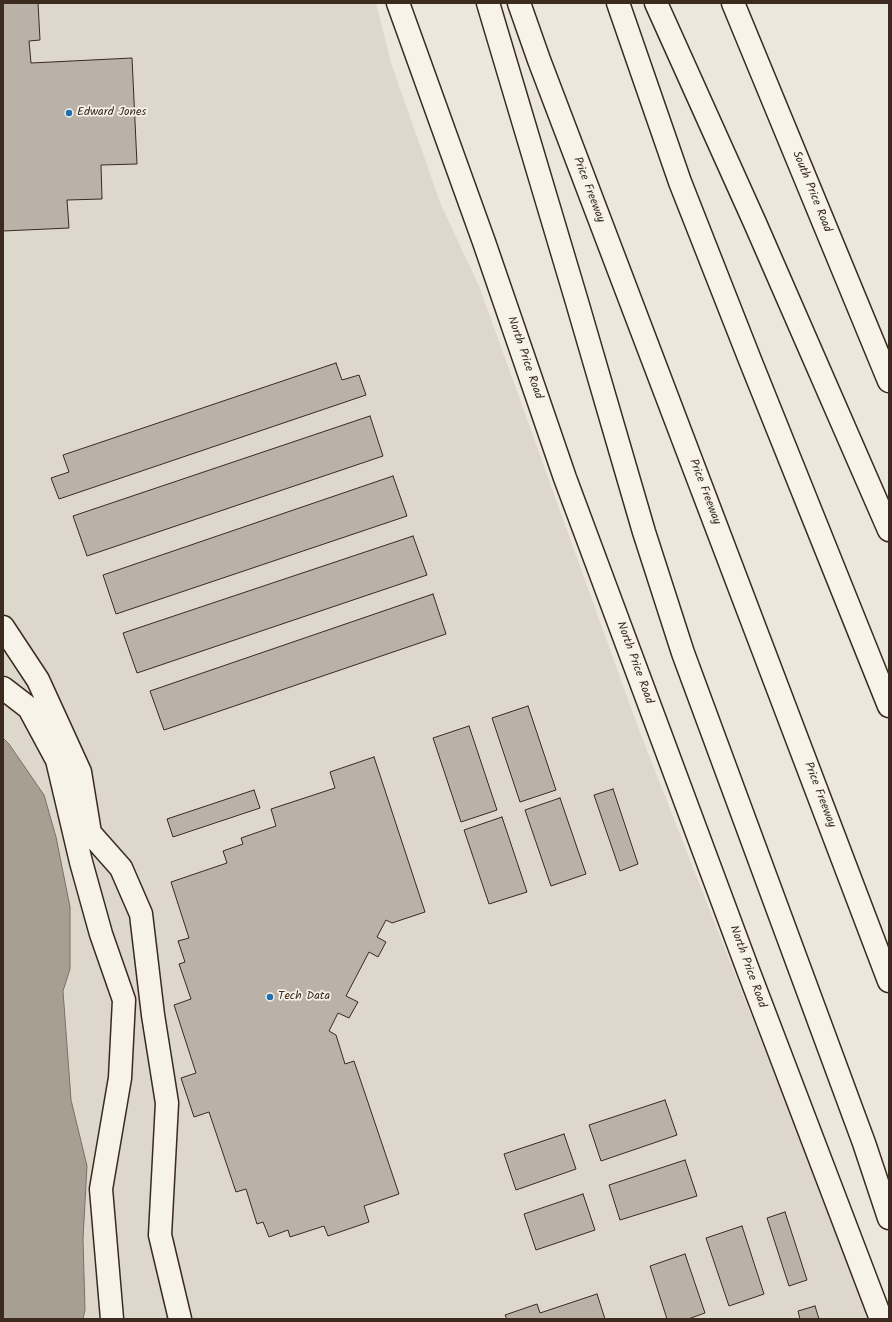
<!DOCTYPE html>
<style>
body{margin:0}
#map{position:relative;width:892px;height:1322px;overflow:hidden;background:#ece7dc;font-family:Kalam,sans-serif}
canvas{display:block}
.frame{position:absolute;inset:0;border:4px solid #3b2a1e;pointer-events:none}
</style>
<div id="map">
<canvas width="892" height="1322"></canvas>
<div class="frame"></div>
</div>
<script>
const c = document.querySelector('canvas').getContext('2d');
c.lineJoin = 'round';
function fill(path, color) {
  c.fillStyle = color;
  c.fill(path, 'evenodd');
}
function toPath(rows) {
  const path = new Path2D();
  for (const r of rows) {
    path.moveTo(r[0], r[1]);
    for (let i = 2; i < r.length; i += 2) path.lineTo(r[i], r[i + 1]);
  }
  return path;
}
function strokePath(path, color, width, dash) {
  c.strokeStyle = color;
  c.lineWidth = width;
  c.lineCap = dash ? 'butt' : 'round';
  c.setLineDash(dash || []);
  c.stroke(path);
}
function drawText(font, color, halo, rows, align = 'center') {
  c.font = font + ' Kalam,sans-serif';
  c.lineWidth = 3.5;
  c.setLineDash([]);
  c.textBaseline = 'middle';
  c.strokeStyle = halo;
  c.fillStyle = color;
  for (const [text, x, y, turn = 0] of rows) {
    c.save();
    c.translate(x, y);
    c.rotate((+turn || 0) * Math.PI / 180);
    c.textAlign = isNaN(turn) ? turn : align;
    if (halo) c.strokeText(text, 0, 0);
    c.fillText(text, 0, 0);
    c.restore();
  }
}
const built = toPath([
 [3,3,376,3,391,63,441,205,479,286,639,730,794,1125,868,1319,3,1319]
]);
const water = toPath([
 [3,738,9,744,44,795,56,837,70,907,70,969,63,991,71,1100,87,1166,83,1239,85,1310,83,1319,3,1319,3,738]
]);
const building = toPath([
 [3,3,38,3,40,40,29,41,31,63,132,58,137,164,101,165,102,199,67,200,69,228,3,231,3,3],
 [336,363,342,380,359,375,366,395,59,499,51,478,69,472,63,455,336,363],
 [370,416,383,456,87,556,73,516,370,416],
 [393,476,407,516,116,614,103,575,393,476],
 [413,536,427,575,137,673,123,633,413,536],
 [433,594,446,634,164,730,150,691,433,594],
 [528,706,556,790,520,802,492,718,528,706],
 [469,726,497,810,461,822,433,738,469,726],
 [374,757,425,912,392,923,386,920,377,937,386,942,378,957,369,952,346,996,358,1002,349,1018,338,1013,329,1031,336,1035,345,1064,354,1061,399,1194,364,1206,369,1222,328,1236,324,1226,290,1237,288,1230,269,1237,263,1222,257,1224,246,1189,236,1192,209,1112,194,1117,181,1078,196,1073,174,1005,191,999,179,964,185,962,178,941,189,938,171,882,227,863,223,851,243,844,241,838,276,826,271,809,335,788,330,772,374,757],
 [613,789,638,864,620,871,594,795,613,789],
 [254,790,260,808,173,837,167,819,254,790],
 [560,798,586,874,551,886,525,810,560,798],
 [502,817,527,892,489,904,464,830,502,817],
 [665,1100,677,1135,601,1161,589,1125,665,1100],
 [564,1134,576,1169,516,1190,504,1154,564,1134],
 [685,1160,697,1196,620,1220,609,1185,685,1160],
 [583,1194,595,1230,536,1250,524,1214,583,1194],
 [785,1212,807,1280,789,1286,767,1218,785,1212],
 [742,1226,764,1294,729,1306,706,1238,742,1226],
 [685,1254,705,1313,688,1319,667,1319,650,1266,685,1254],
 [597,1294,605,1319,507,1319,505,1315,537,1304,540,1313,597,1294],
 [815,1306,819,1319,800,1319,798,1311,815,1306]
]);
const street = toPath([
 [3,627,38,680,80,772,90,833,121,868,141,914,153,1015,167,1103,160,1235,180,1319],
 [3,688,29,708,57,760,81,862,101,934,124,1000,120,1078,101,1189,112,1319]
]);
const secondary = toPath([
 [398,3,484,242,565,478,748,970,881,1319],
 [733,3,889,381]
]);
const highway = toPath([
 [488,3,577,302,644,532,683,653,864,1143,889,1218],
 [519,3,539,60,889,981],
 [618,3,680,182,750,360,889,706],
 [656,3,755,223,889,530]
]);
const markers = [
 [69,113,4,"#1f6fb2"],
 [270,997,4,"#1f6fb2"]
];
const poiNames = [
 ["Edward Jones",77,113],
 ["Tech Data",278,997]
];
const streetNames = [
 ["Price Freeway",588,190,69],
 ["South Price Road",811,192,68],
 ["North Price Road",524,358,71],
 ["Price Freeway",704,492,69],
 ["North Price Road",634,663,70],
 ["Price Freeway",819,795,69],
 ["North Price Road",747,967,70]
];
fill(built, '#ddd7cc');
fill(water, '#a89f93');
strokePath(water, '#7c7064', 1);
fill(building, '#bab2a7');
strokePath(building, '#3b2a1e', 1);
strokePath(street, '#3b2a1e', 25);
strokePath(secondary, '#3b2a1e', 25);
strokePath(highway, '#3b2a1e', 25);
strokePath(street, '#f7f3e8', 22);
strokePath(secondary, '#f7f3e8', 22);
strokePath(highway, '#f7f3e8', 22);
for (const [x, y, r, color] of markers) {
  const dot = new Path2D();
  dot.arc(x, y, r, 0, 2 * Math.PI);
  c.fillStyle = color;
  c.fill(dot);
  strokePath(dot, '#f7f3e8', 1.5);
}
drawText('12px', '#3b2a1e', '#f7f3e8', poiNames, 'left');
drawText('12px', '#3b2a1e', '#f7f3e8', streetNames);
</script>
